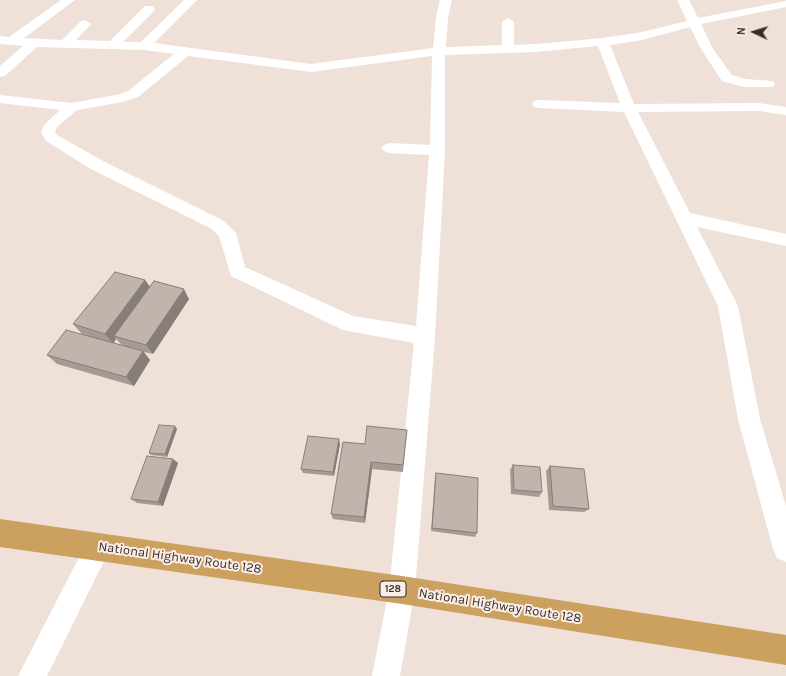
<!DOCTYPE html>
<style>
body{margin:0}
#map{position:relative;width:786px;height:676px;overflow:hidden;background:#efe1d8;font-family:Karla,sans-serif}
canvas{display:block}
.north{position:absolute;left:734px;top:12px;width:40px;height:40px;-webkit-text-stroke:3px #fceee6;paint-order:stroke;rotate:274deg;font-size:11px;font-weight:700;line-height:16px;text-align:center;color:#332e2a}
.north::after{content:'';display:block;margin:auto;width:14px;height:18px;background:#332e2a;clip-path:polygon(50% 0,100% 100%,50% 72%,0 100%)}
</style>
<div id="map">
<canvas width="786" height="676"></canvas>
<div class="north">N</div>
</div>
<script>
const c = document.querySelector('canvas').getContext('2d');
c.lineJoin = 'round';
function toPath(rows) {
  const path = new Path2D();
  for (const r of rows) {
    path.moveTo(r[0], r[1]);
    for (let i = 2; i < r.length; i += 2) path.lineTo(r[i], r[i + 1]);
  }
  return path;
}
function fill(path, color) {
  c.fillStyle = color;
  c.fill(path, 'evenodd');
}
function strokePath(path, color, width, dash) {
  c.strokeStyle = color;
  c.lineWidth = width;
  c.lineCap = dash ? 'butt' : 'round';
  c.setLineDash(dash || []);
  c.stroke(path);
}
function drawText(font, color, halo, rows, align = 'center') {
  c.font = font + ' Karla,sans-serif';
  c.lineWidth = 4;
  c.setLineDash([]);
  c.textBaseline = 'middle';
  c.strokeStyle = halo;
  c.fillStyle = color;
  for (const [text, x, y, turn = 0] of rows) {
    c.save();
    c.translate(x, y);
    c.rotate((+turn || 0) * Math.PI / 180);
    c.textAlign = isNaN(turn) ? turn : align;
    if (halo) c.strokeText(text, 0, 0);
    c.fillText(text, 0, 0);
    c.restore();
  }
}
const minor = toPath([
 [61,0,75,0,24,38,62,40,81,21,85,20,91,24,76,40,110,41,145,6,153,6,155,9,153,12,123,42,141,42,184,0,197,0,154,43,311,64,433,48,436,18,440,0,452,0,448,18,446,47,502,45,502,22,508,18,514,22,514,45,536,44,603,38,642,32,687,21,677,0,689,0,698,18,786,1,786,7,701,24,713,49,732,75,745,79,773,81,775,84,773,87,744,87,722,81,701,49,690,27,642,40,610,45,634,104,759,103,786,107,786,115,759,111,638,112,690,213,786,234,786,246,697,227,738,306,760,419,786,506,786,562,777,558,773,549,738,419,718,306,624,112,539,108,534,107,532,104,534,101,539,100,620,103,598,46,536,52,445,55,445,150,435,336,415,590,400,676,372,676,389,590,414,343,343,330,231,276,219,236,212,229,91,169,46,141,41,132,44,125,60,110,0,103,0,95,72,103,120,94,128,91,174,54,144,50,37,47,5,76,0,77,0,66,23,46,0,44,0,36,9,37,61,0],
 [188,56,311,72,432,56,430,145,389,143,384,145,381,148,384,151,389,153,429,155,416,326,353,316,245,267,236,233,224,221,103,161,57,135,55,132,57,127,77,110,123,102,138,97,188,56],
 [98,534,107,538,111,547,47,676,18,676,89,538,98,534]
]);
const trunk = toPath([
 [0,519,402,576,786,635,786,665,402,604,0,547,0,519]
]);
const wall = toPath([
 [145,280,150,287,189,299,153,354,144,352,150,360,134,386,57,364,47,355,82,334,73,324],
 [116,339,122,345,114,343],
 [177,429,167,457,151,455,149,453],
 [406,438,403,472,372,469,365,523,333,519,331,514,365,444],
 [340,444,334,476,303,473,301,469],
 [173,459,178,463,163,506,137,503,131,499],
 [513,465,542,492,539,497,511,494,510,470],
 [550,466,589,509,584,512,549,510,546,471],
 [436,473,477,533,475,537,431,531,435,477]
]);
const shadedWall = toPath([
 [145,280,152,290,114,336,116,339,113,343,105,334],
 [184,289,189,299,153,354,146,345],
 [143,351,150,360,134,386,126,377],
 [175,426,177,429,167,457,165,454],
 [339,439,340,444,334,476,333,472],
 [173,459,178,463,163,506,158,502],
 [371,462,372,469,365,523,364,517]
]);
const building = toPath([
 [115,272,145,280,105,334,73,324,115,272],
 [154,281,184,289,146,345,114,336,154,281],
 [66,330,143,351,126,377,47,355,66,330],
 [159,425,175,426,165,454,149,453,159,425],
 [367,426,407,430,403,465,371,462,364,517,331,514,343,442,365,444,367,426],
 [308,436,339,439,333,472,301,469,308,436],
 [147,456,173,459,158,502,131,499,147,456],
 [513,465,540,467,542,492,514,490,513,465],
 [550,466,584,469,589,509,553,506,550,466],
 [436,473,478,478,477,533,432,528,436,473]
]);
const shields = [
 [393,589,26]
];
const shieldNames = [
 ["128",393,589]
];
const nearStreetnames = [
 ["National Highway Route 128",180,558,8],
 ["National Highway Route 128",500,606,9]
];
fill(minor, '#fff');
fill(trunk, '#cca05f');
fill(wall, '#a69b94');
fill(shadedWall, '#877e78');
fill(building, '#c1b4ac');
strokePath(building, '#877e78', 1);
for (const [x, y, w] of shields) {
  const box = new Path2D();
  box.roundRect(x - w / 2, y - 8, w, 16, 3);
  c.fillStyle = '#fceee6';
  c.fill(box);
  strokePath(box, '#332e2a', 1);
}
drawText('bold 10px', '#332e2a', null, shieldNames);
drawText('13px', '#332e2a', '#fceee6', nearStreetnames);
</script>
